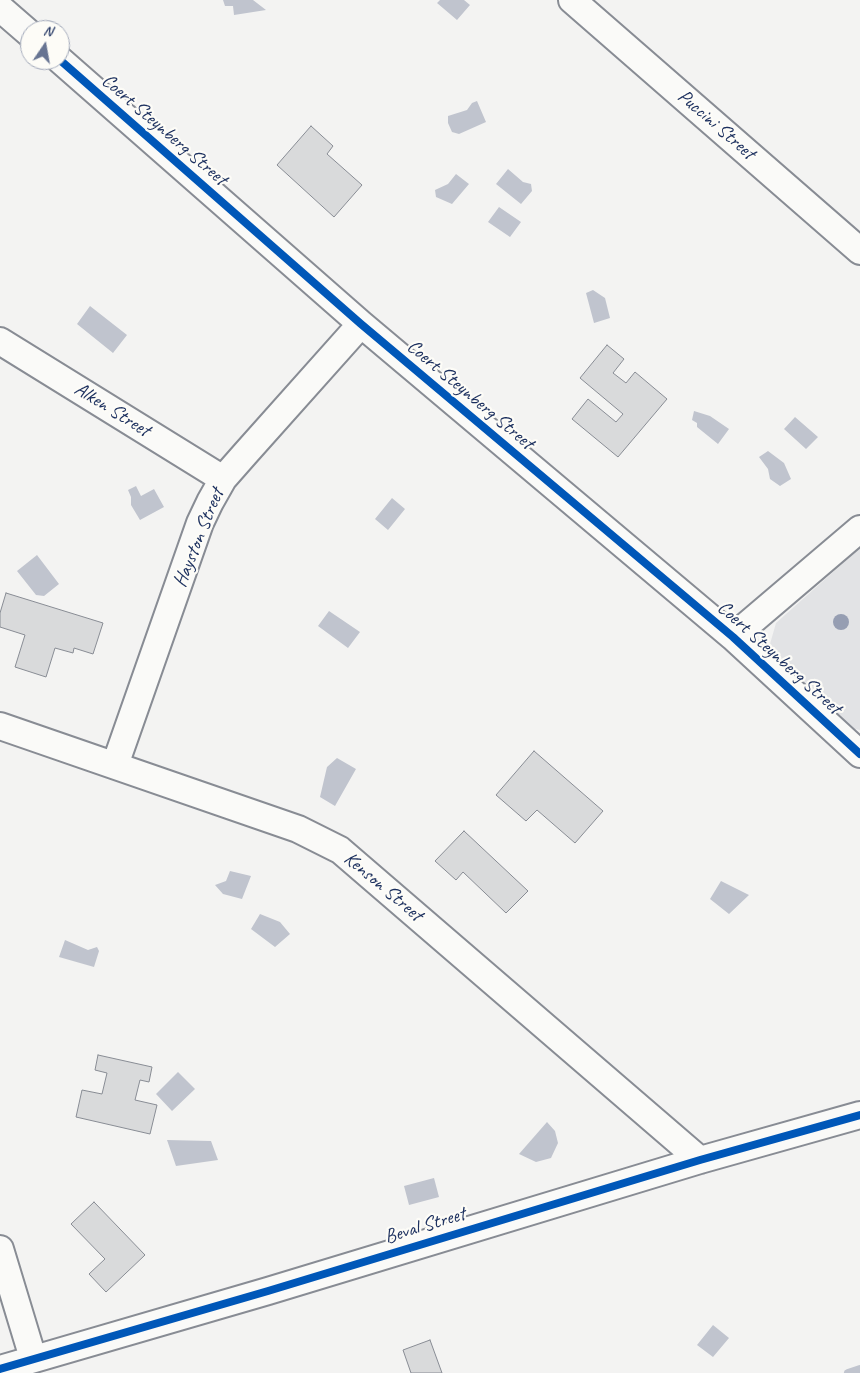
<!DOCTYPE html>
<style>
body{margin:0}
#map{position:relative;width:860px;height:1373px;overflow:hidden;background:#f3f3f2;font-family:Caveat,sans-serif}
canvas{display:block}
.north{position:absolute;left:20px;top:20px;width:50px;height:50px;box-sizing:border-box;background:#fdfcf7;border:1px solid #a3aaba;border-radius:50%;rotate:12deg;font-size:14px;font-weight:700;line-height:20px;text-align:center;color:#1b2f5e}
.north::after{content:'';display:block;margin:auto;width:18px;height:22px;background:#677492;clip-path:polygon(50% 0,100% 100%,50% 72%,0 100%)}
</style>
<div id="map">
<canvas width="860" height="1373"></canvas>
<div class="north">N</div>
</div>
<script>
const c = document.querySelector('canvas').getContext('2d');
c.lineJoin = 'round';
function fill(path, color) {
  c.fillStyle = color;
  c.fill(path, 'evenodd');
}
function toPath(rows) {
  const path = new Path2D();
  for (const r of rows) {
    path.moveTo(r[0], r[1]);
    for (let i = 2; i < r.length; i += 2) path.lineTo(r[i], r[i + 1]);
  }
  return path;
}
function strokePath(path, color, width, dash) {
  c.strokeStyle = color;
  c.lineWidth = width;
  c.lineCap = dash ? 'butt' : 'round';
  c.setLineDash(dash || []);
  c.stroke(path);
}
function drawText(font, color, halo, rows, align = 'center') {
  c.font = font + ' Caveat,sans-serif';
  c.lineWidth = 4.5;
  c.setLineDash([]);
  c.textBaseline = 'middle';
  c.strokeStyle = halo;
  c.fillStyle = color;
  for (const [text, x, y, turn = 0] of rows) {
    c.save();
    c.translate(x, y);
    c.rotate((+turn || 0) * Math.PI / 180);
    c.textAlign = isNaN(turn) ? turn : align;
    if (halo) c.strokeText(text, 0, 0);
    c.fillText(text, 0, 0);
    c.restore();
  }
}
const green = toPath([
 [860,548,860,730,850,728,774,662,770,644,776,623]
]);
const water = toPath([
 [223,0,253,0,266,10,234,15,233,6,225,6],
 [440,0,464,0,470,5,457,20,437,3],
 [477,101,486,122,459,134,452,132,448,123,448,116,467,110,472,103],
 [508,169,523,182,531,184,532,191,521,204,496,184],
 [456,174,469,184,452,204,436,197,435,190,448,184],
 [499,207,521,222,510,237,488,222],
 [593,290,605,298,610,318,594,323,586,293],
 [90,306,127,335,113,353,77,324],
 [694,411,710,416,729,429,718,444,697,427,697,423,692,420],
 [795,417,818,437,806,449,784,429],
 [768,451,784,463,791,479,780,486,770,479,768,469,759,457],
 [136,486,141,496,154,489,164,507,140,520,131,505,131,497,128,490],
 [392,498,405,509,388,530,375,519],
 [37,555,59,584,44,596,36,595,17,571],
 [329,611,360,632,348,648,318,626],
 [337,758,356,769,335,806,320,797,327,767],
 [230,871,251,876,242,899,223,894,215,885,226,881],
 [721,881,749,895,729,914,710,899],
 [260,914,280,922,290,934,275,947,251,929],
 [65,940,88,950,97,947,99,951,94,967,59,957],
 [178,1072,195,1089,172,1111,156,1094],
 [547,1122,555,1131,558,1143,551,1158,536,1162,519,1154],
 [167,1140,211,1141,218,1160,176,1166],
 [434,1178,439,1197,409,1205,404,1186],
 [713,1325,729,1338,713,1357,697,1345]
]);
const stream = toPath([
 [848,1373,860,1369]
]);
const building = toPath([
 [311,126,333,146,327,154,362,185,334,217,277,165,311,126],
 [607,345,624,359,613,373,626,383,635,372,667,399,618,457,572,419,588,399,616,422,623,414,580,378,607,345],
 [6,593,103,623,93,654,74,648,73,653,55,648,46,677,15,667,25,635,0,627,0,613,6,593],
 [534,751,603,811,575,843,537,810,526,821,496,795,534,751],
 [464,831,528,891,506,913,463,872,456,880,435,861,464,831],
 [98,1055,152,1067,149,1082,140,1080,135,1100,157,1105,150,1134,76,1117,82,1090,102,1094,107,1073,95,1070,98,1055],
 [94,1202,145,1255,106,1292,89,1274,105,1259,71,1224,94,1202],
 [430,1340,442,1373,411,1373,403,1350,430,1340]
]);
const minor = toPath([
 [572,0,860,251],
 [0,8,30,34],
 [60,60,361,324,733,637,860,754],
 [0,341,223,479],
 [733,637,860,529],
 [0,726,298,829,340,850,700,1160],
 [115,765,200,523,210,502,223,479,245,454,361,324],
 [0,1249,33,1358],
 [0,1369,268,1291,700,1160,860,1115]
]);
const cycleway = toPath([
 [60,60,361,324,733,637,860,754],
 [0,1369,268,1291,700,1160,860,1115]
]);
const trees = [
 [841,622]
];
const streetNames = [
 ["Puccini Street",716,125,41],
 ["Coert Steynberg Street",164,130,41],
 ["Coert Steynberg Street",470,395,40],
 ["Alken Street",112,410,32],
 ["Hayston Street",199,538,-68],
 ["Coert Steynberg Street",779,658,42],
 ["Kenson Street",383,887,40],
 ["Beval Street",425,1226,-17]
];
fill(green, '#e2e3e5');
fill(water, '#c0c4ce');
strokePath(stream, '#c0c4ce', 8);
fill(building, '#d9dadb');
strokePath(building, '#888c94', 1);
strokePath(minor, '#888c94', 30);
strokePath(minor, '#fafaf8', 26);
strokePath(cycleway, '#0057b8', 8);
c.fillStyle = '#969eb2';
for (const [x, y] of trees) {
  c.beginPath();
  c.arc(x, y, 8, 0, 2 * Math.PI);
  c.fill();
}
drawText('20px', '#1b2f5e', '#fdfcf7', streetNames);
</script>
